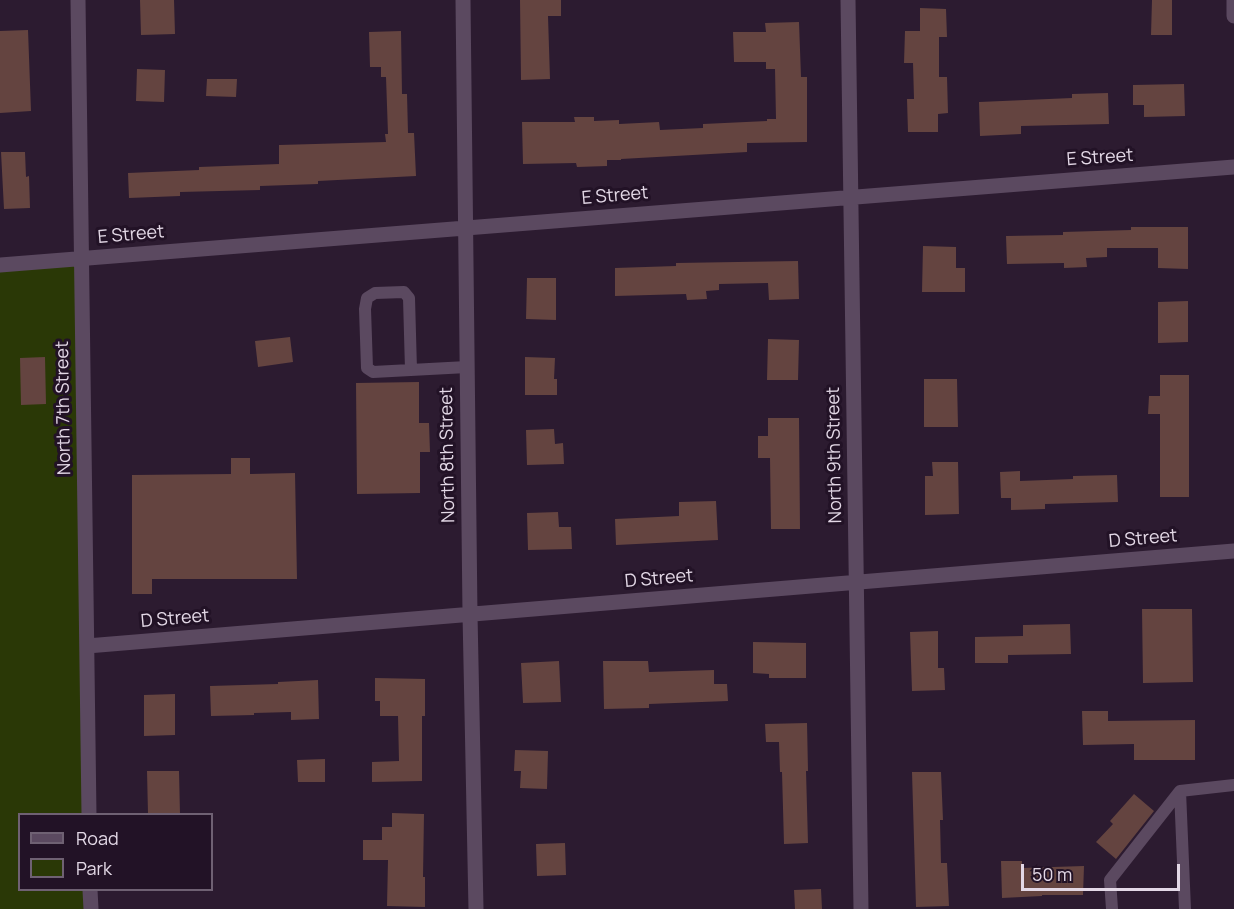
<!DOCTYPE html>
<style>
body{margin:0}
#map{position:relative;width:1234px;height:909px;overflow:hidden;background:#2c1b30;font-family:Manrope,sans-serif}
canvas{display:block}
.legend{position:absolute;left:18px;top:813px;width:195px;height:78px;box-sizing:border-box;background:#221226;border:2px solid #6f6173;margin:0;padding:8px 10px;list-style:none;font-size:18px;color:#e3d8e6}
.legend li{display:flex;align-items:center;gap:12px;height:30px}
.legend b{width:30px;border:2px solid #6f6173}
.scale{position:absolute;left:1021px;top:864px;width:159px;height:27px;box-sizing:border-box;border:3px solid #e3d8e6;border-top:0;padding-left:8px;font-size:18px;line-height:21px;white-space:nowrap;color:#e3d8e6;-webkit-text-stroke:4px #221226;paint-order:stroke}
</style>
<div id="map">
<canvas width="1234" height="909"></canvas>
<ul class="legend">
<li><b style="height:8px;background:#5b4960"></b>Road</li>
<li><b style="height:16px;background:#2a3806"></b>Park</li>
</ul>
<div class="scale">50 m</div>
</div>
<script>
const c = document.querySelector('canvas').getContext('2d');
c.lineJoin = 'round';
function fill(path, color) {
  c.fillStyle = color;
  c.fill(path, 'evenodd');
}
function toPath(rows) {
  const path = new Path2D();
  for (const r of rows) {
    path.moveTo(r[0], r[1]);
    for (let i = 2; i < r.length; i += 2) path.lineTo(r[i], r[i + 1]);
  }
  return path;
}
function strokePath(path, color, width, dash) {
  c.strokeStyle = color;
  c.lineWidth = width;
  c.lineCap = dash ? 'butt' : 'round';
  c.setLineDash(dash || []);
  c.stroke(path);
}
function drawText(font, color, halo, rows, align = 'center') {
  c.font = font + ' Manrope,sans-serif';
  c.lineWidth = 6;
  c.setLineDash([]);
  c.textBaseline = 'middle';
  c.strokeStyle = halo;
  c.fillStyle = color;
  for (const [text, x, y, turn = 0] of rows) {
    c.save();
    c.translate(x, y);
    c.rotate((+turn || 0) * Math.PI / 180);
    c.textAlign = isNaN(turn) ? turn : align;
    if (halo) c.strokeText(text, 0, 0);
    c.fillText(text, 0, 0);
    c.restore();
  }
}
const green = toPath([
 [81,264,91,814,20,814,20,890,92,890,92,909,0,909,0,271]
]);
const building = toPath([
 [140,0,174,0,175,34,141,35],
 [520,0,561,0,561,16,548,16,550,79,521,80],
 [1152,0,1172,0,1172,35,1151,35],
 [920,8,946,9,947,37,939,37,939,77,947,77,948,113,938,114,938,132,908,132,907,99,914,99,913,63,904,63,905,31,920,31],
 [799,22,801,77,807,77,807,142,747,143,747,152,621,159,621,160,607,160,607,166,577,167,576,163,523,164,522,122,575,122,574,117,594,117,594,121,619,120,619,124,659,122,660,130,703,128,703,124,767,121,767,119,776,119,775,69,766,69,766,62,734,62,733,32,766,32,765,23],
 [28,30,31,111,0,113,0,31],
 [401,31,402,94,407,94,408,133,414,133,416,176,318,181,318,184,260,186,260,190,180,192,180,196,129,198,128,173,199,170,199,167,279,164,279,145,386,142,385,134,388,134,386,77,381,77,381,67,370,67,369,32],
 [137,69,165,70,164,102,136,101],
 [207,79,237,79,236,97,206,96],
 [1184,84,1185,116,1144,117,1144,105,1133,105,1133,85],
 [1108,93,1109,124,1021,126,1021,134,980,136,979,102,1072,98,1072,94],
 [1,152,25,152,26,177,29,176,30,208,4,209],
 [1131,227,1188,227,1188,269,1158,268,1158,248,1107,248,1107,257,1086,258,1087,267,1064,268,1064,263,1007,264,1006,236,1063,235,1063,232,1131,230],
 [923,246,956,247,956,268,965,268,965,292,922,292],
 [798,261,799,299,769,300,768,283,719,284,719,290,706,291,707,299,687,300,686,294,615,296,615,268,676,266,676,263],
 [527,278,556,278,556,320,526,319],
 [1188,301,1188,342,1158,343,1158,302],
 [290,337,293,362,258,367,255,341],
 [768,339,799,340,798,380,767,380],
 [45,357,46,404,21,405,20,358],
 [525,357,555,358,554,379,557,379,557,395,525,395],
 [1160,375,1189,375,1189,497,1160,497,1160,414,1148,414,1149,396,1160,396],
 [924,379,957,379,958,427,924,427],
 [419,382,419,423,429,423,430,452,420,452,420,493,357,494,356,383],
 [768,418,799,418,800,529,771,529,770,458,758,458,758,436,768,436],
 [554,429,555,444,563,443,564,464,527,465,526,430],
 [231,458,250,458,250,474,295,473,297,579,152,579,152,594,132,594,132,475,231,474],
 [932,462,958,462,959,514,925,515,925,476,933,476],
 [1020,471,1020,481,1073,479,1073,476,1117,475,1118,502,1045,504,1045,509,1011,510,1011,498,1001,498,1000,472],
 [716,501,718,540,616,545,615,519,679,516,679,502],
 [558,512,559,527,571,527,572,549,528,550,527,513],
 [1142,609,1192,609,1193,682,1143,683],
 [1070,624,1071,654,1008,655,1008,663,975,663,975,637,1023,636,1023,625],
 [938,631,938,668,944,668,945,690,912,691,910,632],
 [753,642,806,643,806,678,769,678,769,674,753,673],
 [559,661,561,702,523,703,521,663],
 [603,661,648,661,649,672,714,670,714,684,727,684,728,701,649,704,649,708,604,709],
 [375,678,425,679,425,716,422,716,422,781,372,782,372,762,399,761,398,716,380,716,380,701,375,701],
 [318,680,319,719,291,720,291,712,254,713,254,715,211,716,210,686,278,684,278,682],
 [175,694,175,735,144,736,144,695],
 [1082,711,1108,711,1108,721,1195,720,1195,760,1134,760,1134,744,1083,745],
 [807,723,808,771,806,771,808,843,784,844,782,772,780,772,779,742,766,742,765,724],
 [515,750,548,751,547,789,520,788,521,771,514,771],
 [325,759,325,782,298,782,297,760],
 [147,771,179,771,180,814,148,814],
 [912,772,941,772,943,820,940,820,941,863,947,863,949,906,916,907],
 [1134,794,1154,811,1116,859,1096,842,1113,824,1110,821],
 [392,813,424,814,423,877,425,877,425,907,387,906,388,860,363,860,363,840,382,840,382,827,392,827],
 [565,843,566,875,537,876,536,844],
 [1001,861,1022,861,1022,868,1084,866,1083,895,1042,895,1042,896,1002,898],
 [821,889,822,909,795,909,794,890]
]);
const service = toPath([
 [411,370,409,298,404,292,375,293,367,298,365,309,367,368,373,372,467,367],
 [1180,791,1185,909],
 [1112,909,1110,880,1180,791,1234,785]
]);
const minor = toPath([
 [78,0,89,814],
 [463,0,470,614,476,909],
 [848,0,861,909],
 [1234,0,1234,16],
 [0,265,1234,167],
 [87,646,1234,551],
 [90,890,91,909]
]);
const streetNames = [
 ["E Street",1100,158,-4],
 ["E Street",615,196,-5],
 ["E Street",131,235,-5],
 ["North 7th Street",64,408,-91],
 ["North 8th Street",448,455,-91],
 ["North 9th Street",835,455,-91],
 ["D Street",1143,539,-5],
 ["D Street",659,579,-5],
 ["D Street",175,619,-5]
];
fill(green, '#2a3806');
fill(building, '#644440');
strokePath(service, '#5b4960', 12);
strokePath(minor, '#5b4960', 15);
drawText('18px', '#e3d8e6', '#221226', streetNames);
</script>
